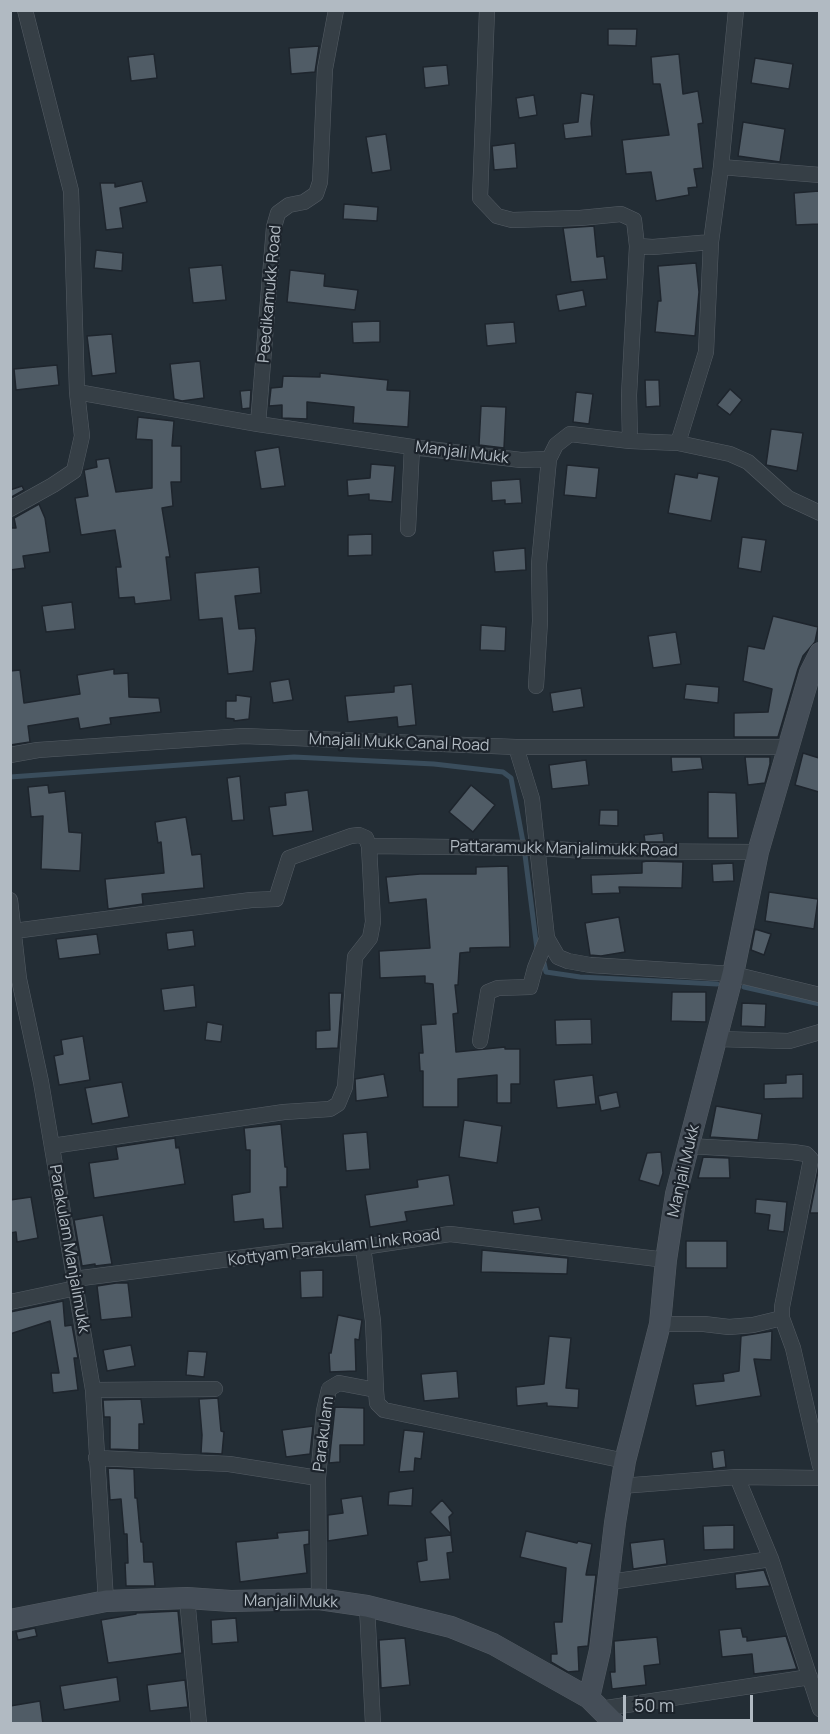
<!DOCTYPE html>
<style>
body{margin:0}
#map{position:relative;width:830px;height:1734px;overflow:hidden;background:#232d35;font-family:Manrope,sans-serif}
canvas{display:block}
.frame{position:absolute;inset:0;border:12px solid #b1bac2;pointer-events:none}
.scale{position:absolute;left:623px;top:1695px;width:130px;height:27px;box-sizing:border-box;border:3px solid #b1bac2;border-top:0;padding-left:8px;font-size:18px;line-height:21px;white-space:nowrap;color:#b1bac2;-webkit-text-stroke:4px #1c232b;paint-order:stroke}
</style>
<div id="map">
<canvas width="830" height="1734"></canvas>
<div class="frame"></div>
<div class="scale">50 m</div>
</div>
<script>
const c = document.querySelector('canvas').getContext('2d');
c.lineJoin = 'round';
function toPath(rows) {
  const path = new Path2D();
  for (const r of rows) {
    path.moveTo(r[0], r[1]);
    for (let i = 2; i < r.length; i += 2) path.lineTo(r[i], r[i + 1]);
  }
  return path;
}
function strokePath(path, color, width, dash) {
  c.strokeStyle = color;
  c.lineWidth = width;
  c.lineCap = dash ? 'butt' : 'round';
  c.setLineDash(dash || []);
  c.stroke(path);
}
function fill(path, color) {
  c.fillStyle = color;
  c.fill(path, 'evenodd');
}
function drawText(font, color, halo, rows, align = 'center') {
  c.font = font + ' Manrope,sans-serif';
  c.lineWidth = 4.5;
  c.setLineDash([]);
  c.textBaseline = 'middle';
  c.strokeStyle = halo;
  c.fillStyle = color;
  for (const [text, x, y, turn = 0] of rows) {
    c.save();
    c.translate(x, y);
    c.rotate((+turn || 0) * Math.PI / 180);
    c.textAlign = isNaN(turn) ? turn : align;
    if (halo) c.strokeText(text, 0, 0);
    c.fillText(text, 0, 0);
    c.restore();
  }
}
const stream = toPath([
 [10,777,294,757,434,764,503,772,511,778,523,842],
 [525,855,537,949],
 [544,963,546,972,580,977,717,984],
 [744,987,820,1004]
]);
const building = toPath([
 [608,29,637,29,636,46,608,45,608,29],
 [319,46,315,72,291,74,289,48,319,46],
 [154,54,157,78,131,81,128,57,154,54],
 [679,54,683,94,698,91,703,123,698,124,703,168,694,169,697,187,688,188,689,195,656,201,651,172,626,174,622,140,669,135,660,84,653,84,651,57,679,54],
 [755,58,793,64,789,89,751,83,755,58],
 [447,65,449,85,425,88,423,67,447,65],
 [581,93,594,95,591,123,592,136,565,139,563,124,578,122,581,93],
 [534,95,537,115,519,118,516,98,534,95],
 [743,122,785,129,780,162,738,156,743,122],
 [386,134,391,170,372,173,366,137,386,134],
 [515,143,517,168,494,170,492,146,515,143],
 [142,181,147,202,120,208,123,228,106,230,100,183,115,183,115,187,142,181],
 [819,191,819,224,796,225,794,193,819,191],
 [344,204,378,207,377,221,343,219,344,204],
 [594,226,597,257,604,256,607,279,571,282,563,228,594,226],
 [96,250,123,253,122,271,94,268,96,250],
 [696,263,699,292,695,336,655,332,658,301,661,301,658,266,696,263],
 [222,265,226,300,193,303,189,268,222,265],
 [290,270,325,274,324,286,358,290,355,310,287,302,290,270],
 [583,290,586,306,559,311,556,295,583,290],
 [380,321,380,342,353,343,352,322,380,321],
 [514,322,516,343,487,346,485,324,514,322],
 [112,334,116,373,92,376,87,336,112,334],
 [200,361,204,398,182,401,174,399,170,364,200,361],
 [57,365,59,385,16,390,14,369,57,365],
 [320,373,388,380,387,390,410,391,408,427,353,423,354,407,307,402,307,419,282,418,282,405,269,406,271,388,282,387,283,376,320,377,320,373],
 [645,380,659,380,660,406,646,407,645,380],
 [730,389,742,400,730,415,717,405,730,389],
 [251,390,250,408,242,409,240,391,251,390],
 [576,392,593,394,589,424,573,422,576,392],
 [481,406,506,407,504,448,479,445,481,406],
 [138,417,174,421,172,446,181,446,181,482,171,482,173,506,162,508,170,557,166,557,171,600,135,604,134,597,119,598,116,567,121,567,115,530,81,535,75,498,88,496,84,470,97,467,96,460,109,458,116,492,152,488,152,440,136,439,138,417],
 [771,429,803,433,797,471,766,465,771,429],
 [279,447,285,486,261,489,255,451,279,447],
 [371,464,395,466,392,502,369,500,369,494,348,496,347,480,370,478,371,464],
 [567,465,599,468,596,498,564,495,567,465],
 [698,473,719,477,711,521,668,513,675,474,697,478,698,473],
 [520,479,522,503,505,504,505,500,492,501,491,481,520,479],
 [22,486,24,490,10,498,10,490,22,486],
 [39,504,45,518,50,552,23,556,25,568,10,570,10,528,16,528,14,518,39,504],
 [372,534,372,555,348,556,348,535,372,534],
 [742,537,766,540,761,572,738,568,742,537],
 [525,548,526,570,495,572,493,551,525,548],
 [259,567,261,593,235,596,239,629,255,628,256,638,253,671,228,674,222,618,199,620,195,573,259,567],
 [72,602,75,629,46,632,42,606,72,602],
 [773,616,818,627,815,642,803,656,798,669,778,737,734,737,734,713,768,712,772,689,743,681,748,646,764,649,773,616],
 [481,625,506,627,505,651,480,650,481,625],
 [676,632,681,664,653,668,648,636,676,632],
 [114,669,114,674,128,673,129,697,159,698,161,712,110,718,111,724,80,729,78,718,28,726,30,742,10,745,10,671,20,670,24,703,80,694,77,675,114,669],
 [289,679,293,700,273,703,270,682,289,679],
 [412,684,416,725,398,727,397,717,348,722,345,696,394,692,394,686,412,684],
 [686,684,719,687,718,703,684,699,686,684],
 [581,688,584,707,553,712,550,693,581,688],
 [236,695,251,697,249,719,234,721,234,719,226,718,226,701,236,701,236,695],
 [803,753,819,758,819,792,795,785,803,753],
 [671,757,701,757,703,769,672,772,671,757],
 [745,757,770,757,770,764,765,783,748,785,745,757],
 [586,760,589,785,552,789,549,765,586,760],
 [240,776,244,820,232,821,227,778,240,776],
 [48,785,49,793,65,791,69,832,82,833,80,871,41,869,43,816,31,817,28,787,48,785],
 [471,785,495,805,473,832,449,812,471,785],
 [308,790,313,831,273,836,269,807,286,805,285,793,308,790],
 [708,792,736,793,738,838,708,838,708,792],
 [600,810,618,810,618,826,599,825,600,810],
 [186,817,192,855,201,854,204,888,142,894,143,904,108,909,105,879,164,873,161,842,158,843,155,822,186,817],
 [663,833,664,842,645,842,644,835,663,833],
 [647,861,683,862,682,888,619,887,620,893,592,894,591,875,642,873,642,862,647,861],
 [733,863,734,881,713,882,712,864,733,863],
 [508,866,510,947,470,948,470,952,460,953,458,985,455,985,458,1013,453,1014,456,1052,505,1047,505,1049,520,1049,520,1084,511,1084,511,1103,497,1103,497,1075,458,1079,458,1107,423,1107,423,1071,420,1071,419,1053,423,1053,421,1025,436,1024,433,984,425,983,425,976,380,978,379,951,430,948,426,899,389,903,386,877,420,874,476,874,476,867,508,866],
 [769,892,818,899,814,929,765,921,769,892],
 [619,917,625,952,601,956,590,955,585,923,619,917],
 [755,929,771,934,764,955,751,950,755,929],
 [193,930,195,946,168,950,166,933,193,930],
 [97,934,100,954,59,959,56,939,97,934],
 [194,985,196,1007,164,1011,161,989,194,985],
 [672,992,706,992,706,1022,671,1021,672,992],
 [329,993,342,993,338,1048,316,1049,316,1031,330,1030,329,993],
 [742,1003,766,1004,765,1027,741,1026,742,1003],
 [591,1019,592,1044,556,1045,555,1020,591,1019],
 [207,1022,223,1025,221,1042,205,1040,207,1022],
 [83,1036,90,1080,59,1085,54,1056,63,1054,61,1040,83,1036],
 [384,1074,388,1097,356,1101,355,1079,384,1074],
 [803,1074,803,1098,764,1099,764,1084,786,1083,786,1075,803,1074],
 [593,1075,596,1104,557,1108,554,1080,593,1075],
 [122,1082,129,1117,92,1124,85,1088,122,1082],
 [617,1092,620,1107,601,1111,598,1096,617,1092],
 [716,1106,762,1114,758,1140,710,1137,716,1106],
 [464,1120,502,1126,497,1163,459,1157,464,1120],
 [281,1124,285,1167,287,1167,287,1187,280,1187,283,1228,264,1229,263,1219,234,1222,232,1195,250,1192,250,1150,246,1150,244,1128,281,1124],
 [367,1132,370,1169,346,1171,343,1134,367,1132],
 [175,1138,176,1148,179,1147,185,1184,94,1198,89,1163,118,1159,116,1147,175,1138],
 [661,1152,663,1173,659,1186,639,1180,647,1153,661,1152],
 [703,1157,729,1158,730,1178,698,1178,703,1157],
 [819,1166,819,1213,810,1213,819,1166],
 [449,1175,454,1205,405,1212,407,1221,370,1227,365,1195,418,1187,417,1180,449,1175],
 [31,1197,38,1238,17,1242,16,1232,10,1233,10,1200,31,1197],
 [756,1199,787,1202,784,1232,768,1230,770,1215,755,1213,756,1199],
 [539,1207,542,1220,514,1224,512,1211,539,1207],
 [103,1215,112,1264,95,1266,95,1264,82,1266,74,1220,103,1215],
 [686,1241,727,1241,727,1268,686,1268,686,1241],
 [482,1250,568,1258,567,1274,481,1272,482,1250],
 [323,1270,323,1297,301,1298,300,1271,323,1270],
 [116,1283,128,1283,132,1317,101,1320,97,1286,116,1283],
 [63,1301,65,1326,72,1325,78,1358,74,1358,78,1390,53,1393,51,1373,59,1373,50,1321,10,1334,10,1312,63,1301],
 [338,1315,362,1320,359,1340,355,1339,356,1371,330,1372,329,1353,331,1353,338,1315],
 [772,1331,771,1360,754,1359,761,1396,696,1406,693,1384,724,1381,723,1374,739,1371,741,1336,772,1331],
 [549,1336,571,1338,566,1388,579,1389,578,1408,547,1406,547,1403,517,1406,516,1387,544,1384,549,1336],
 [131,1345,135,1366,107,1371,103,1350,131,1345],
 [188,1351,207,1352,204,1377,186,1375,188,1351],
 [457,1371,459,1398,424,1401,421,1374,457,1371],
 [218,1398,221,1431,224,1432,222,1454,201,1453,202,1435,199,1399,218,1398],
 [141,1399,144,1424,139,1424,139,1450,110,1449,110,1417,104,1417,103,1400,141,1399],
 [335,1407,364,1408,364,1445,340,1445,340,1462,329,1463,335,1407],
 [313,1426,310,1454,286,1457,282,1430,313,1426],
 [404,1430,424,1432,421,1459,415,1458,414,1471,399,1472,404,1430],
 [724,1450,726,1467,713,1469,711,1452,724,1450],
 [108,1468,134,1469,135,1498,137,1498,141,1542,143,1542,144,1562,153,1562,155,1586,126,1586,125,1563,128,1563,127,1534,124,1534,121,1499,110,1500,108,1468],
 [413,1488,412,1506,388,1505,389,1492,413,1488],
 [362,1496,368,1535,328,1541,328,1515,343,1513,341,1499,362,1496],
 [442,1500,453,1513,449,1517,451,1534,430,1512,442,1500],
 [734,1525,734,1549,704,1550,703,1526,734,1525],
 [309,1530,309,1544,304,1545,307,1573,240,1582,236,1542,278,1538,277,1533,309,1530],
 [526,1531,577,1543,578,1541,592,1544,586,1575,596,1575,588,1646,578,1647,579,1671,568,1672,551,1662,551,1654,557,1654,554,1622,562,1622,566,1568,520,1557,526,1531],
 [451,1535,453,1552,447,1553,450,1579,420,1582,417,1562,427,1560,425,1538,451,1535],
 [664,1539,667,1564,633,1569,630,1543,664,1539],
 [764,1570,770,1586,736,1589,735,1574,764,1570],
 [178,1611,182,1653,108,1663,101,1620,136,1614,136,1613,178,1611],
 [236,1618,238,1642,212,1644,211,1620,236,1618],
 [35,1628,37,1636,18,1640,16,1632,35,1628],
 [741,1628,743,1637,747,1637,747,1641,786,1636,797,1669,754,1674,752,1654,722,1657,719,1630,741,1628],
 [657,1637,660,1664,644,1666,646,1685,612,1689,610,1672,615,1672,614,1641,657,1637],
 [405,1638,410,1685,381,1688,379,1640,405,1638],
 [117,1677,120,1701,64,1710,60,1686,117,1677],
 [185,1680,188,1707,150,1711,147,1685,185,1680],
 [40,1701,43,1724,10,1724,10,1706,40,1701]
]);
const street = toPath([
 [487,10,480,198,497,216,512,220,580,218,621,214,634,220,637,246,629,395,630,441],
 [721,167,820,175],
 [637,246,653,247,711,242,721,167,736,10],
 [77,392,258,424,412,447,521,460,549,459,556,445,570,434,630,441,678,443,730,454,748,462,788,498,820,513],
 [258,424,274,227,278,213,289,205,304,202,316,194,320,182,325,69,336,10],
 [678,443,706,352,711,242],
 [10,509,53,485,74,471,82,436,77,392,71,191,25,10],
 [408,529,412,447],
 [536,686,540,621,539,564,549,459],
 [516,747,532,799,547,938,558,957,568,961,590,965,733,974,820,995],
 [10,755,38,750,244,736,516,747,788,747],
 [369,846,538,848,586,851,758,852],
 [10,900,19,979,41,1082,93,1390,106,1601],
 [14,931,251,900,276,899,289,858,351,836,359,835,366,838,369,846,373,922,370,938,355,957,345,1087,338,1104,330,1109,284,1112,52,1146],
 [717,1039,789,1041,820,1032],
 [480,1041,488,992,498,988,530,987,535,968,547,938],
 [689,1146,793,1152,806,1154,811,1159,782,1307,782,1318,793,1348,820,1466],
 [74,1279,292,1251,363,1247,450,1234,666,1260],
 [10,1302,76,1288],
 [660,1324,704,1324,729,1327,753,1325,782,1318],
 [93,1390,215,1389],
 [376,1390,377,1403,384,1410,625,1461],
 [96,1458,229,1464,318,1478],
 [737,1477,771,1559,820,1709],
 [621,1486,737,1477,820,1478],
 [610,1582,771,1559],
 [187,1598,199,1724],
 [319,1599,318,1478,324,1411,329,1389,339,1383,376,1390,373,1321,363,1247],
 [367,1606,373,1724],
 [600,1709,810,1677]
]);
const secondary = toPath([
 [10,1620,106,1601,187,1598,231,1601,319,1599,367,1606,451,1627,493,1644,589,1698,615,1724],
 [589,1698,600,1650,615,1523,625,1461,660,1324,666,1260,676,1194,733,974,758,852,810,673,820,653]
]);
const streetNames = [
 ["Peedikamukk Road",270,294,-85],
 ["Manjali Mukk",462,453,7],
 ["Mnajali Mukk Canal Road",399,743,2],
 ["Pattaramukk Manjalimukk Road",564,849,1],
 ["Manjali Mukk",684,1171,-77],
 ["Kottyam Parakulam Link Road",334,1248,-7],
 ["Parakulam Manjalimukk",69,1249,80],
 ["Parakulam",324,1434,-83],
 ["Manjali Mukk",291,1602,1]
];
strokePath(stream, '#3a4d5c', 5);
fill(building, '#505c66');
strokePath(building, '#1e252d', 1.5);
strokePath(street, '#545c64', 16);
strokePath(secondary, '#545c64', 22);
strokePath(street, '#363f46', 15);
strokePath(secondary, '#454e58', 21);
drawText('16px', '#b1bac2', '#1c232b', streetNames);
</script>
